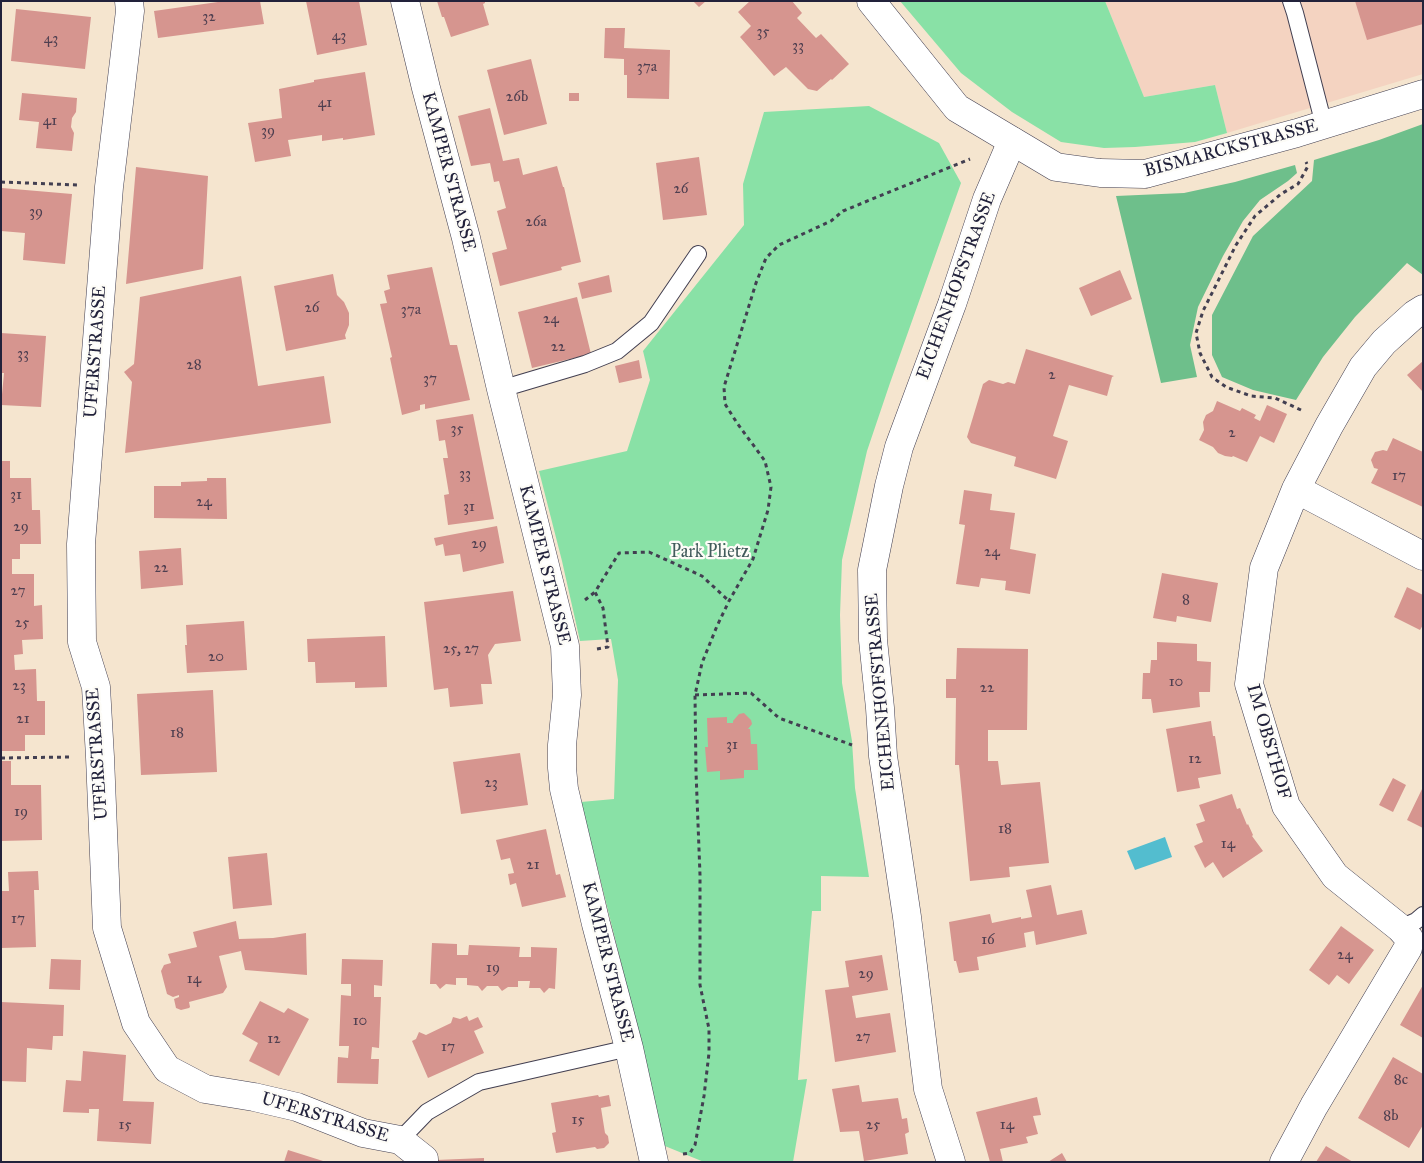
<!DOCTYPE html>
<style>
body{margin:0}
#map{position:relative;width:1424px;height:1163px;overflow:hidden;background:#f5e5cf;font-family:"IM FELL Great Primer",serif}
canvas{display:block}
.frame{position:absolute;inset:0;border:2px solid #22223b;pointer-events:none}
</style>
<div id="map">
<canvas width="1424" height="1163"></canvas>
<div class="frame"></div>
</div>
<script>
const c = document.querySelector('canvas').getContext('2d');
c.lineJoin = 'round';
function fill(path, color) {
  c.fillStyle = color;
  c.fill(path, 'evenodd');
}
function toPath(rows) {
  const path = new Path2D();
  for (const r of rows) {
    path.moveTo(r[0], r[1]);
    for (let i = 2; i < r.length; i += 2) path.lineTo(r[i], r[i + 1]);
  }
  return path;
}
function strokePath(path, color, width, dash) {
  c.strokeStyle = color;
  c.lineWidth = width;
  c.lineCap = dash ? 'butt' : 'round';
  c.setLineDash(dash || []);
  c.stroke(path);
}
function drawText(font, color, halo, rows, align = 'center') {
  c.font = font + ' "IM FELL Great Primer",serif';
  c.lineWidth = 4.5;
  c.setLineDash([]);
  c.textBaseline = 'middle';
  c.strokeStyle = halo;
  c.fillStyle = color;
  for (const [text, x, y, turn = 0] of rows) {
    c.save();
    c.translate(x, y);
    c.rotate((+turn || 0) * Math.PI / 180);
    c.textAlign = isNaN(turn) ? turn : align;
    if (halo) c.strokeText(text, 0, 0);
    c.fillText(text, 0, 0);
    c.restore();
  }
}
const built = toPath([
 [1105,1,1423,1,1423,74,1227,133,1215,85,1144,97]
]);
const green = toPath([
 [900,1,1105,1,1144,97,1215,85,1227,133,1195,142,1135,147,1104,148,1061,142,1012,112,961,73],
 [869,106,939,143,961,183,890,383,867,451,842,560,840,615,842,683,852,741,855,788,869,877,821,876,821,911,812,911,798,1080,807,1079,793,1162,704,1162,660,1144,640,1039,581,802,614,799,618,680,611,639,580,641,562,561,539,471,627,451,650,380,643,351,744,225,743,184,764,112]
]);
const forest = toPath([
 [1423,124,1423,275,1407,263,1355,317,1323,357,1296,400,1253,390,1222,377,1212,355,1212,315,1253,236,1312,181,1314,160,1379,140],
 [1295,165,1297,173,1288,181,1260,200,1243,221,1223,256,1198,307,1190,345,1197,377,1161,383,1116,196,1184,193,1235,182]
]);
const water = toPath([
 [1165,837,1172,857,1135,870,1127,851]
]);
const building = toPath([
 [225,1,260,1,264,24,158,38,154,11],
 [306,1,359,1,367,45,317,55],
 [437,1,485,1,485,3,483,4,489,25,451,37,444,17,442,17],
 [693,1,706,1,699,7],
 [750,1,792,1,802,13,797,18,816,38,821,34,849,64,832,80,831,79,817,91,808,89,786,67,774,76,740,37,751,26,738,12],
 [1355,1,1423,1,1423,24,1367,40],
 [16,9,91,17,85,69,11,61],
 [605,28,625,28,624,48,670,50,669,99,627,98,627,75,624,75,624,59,604,58],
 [531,59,547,124,504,135,487,70],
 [365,72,375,135,343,140,343,138,322,141,322,135,288,140,291,156,255,162,248,123,282,118,279,89,314,82,314,80],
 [22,93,77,98,76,112,72,118,71,127,74,133,72,151,36,148,39,122,19,120],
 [569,93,579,93,579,101,569,101],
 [490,108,503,161,519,158,523,175,557,166,563,187,564,187,581,262,561,267,562,270,500,286,492,253,507,249,497,211,506,208,499,181,494,182,490,163,471,166,458,116],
 [699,157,707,215,663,220,656,163],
 [136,167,208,176,203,269,126,284],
 [2,188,72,194,65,264,23,260,25,233,1,231],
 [432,267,450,345,457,345,470,400,425,409,425,404,420,405,420,410,402,415,390,358,392,357,380,304,387,303,384,291,390,289,387,275],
 [1120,270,1132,299,1091,316,1079,288],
 [333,274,337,295,344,302,349,313,349,325,345,335,346,339,286,351,274,286],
 [609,275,612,292,582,299,578,283],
 [241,276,258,386,324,376,331,423,125,453,132,382,124,372,134,364,140,297],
 [577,297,591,354,532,368,518,312],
 [1,333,46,336,41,407,1,405,4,373,1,373],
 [1026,349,1114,376,1112,377,1107,396,1069,385,1053,436,1068,441,1056,479,1014,466,1016,457,971,443,967,437,983,384,989,380,1003,384,1008,382,1015,384],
 [639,360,642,378,619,383,615,366],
 [1423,361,1423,392,1407,375],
 [1217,401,1240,411,1242,408,1256,415,1254,418,1260,421,1267,405,1287,414,1274,443,1260,436,1247,462,1233,456,1232,457,1225,456,1218,453,1213,447,1199,440,1204,430,1203,422,1206,415,1213,411],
 [473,414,494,519,448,525,444,495,449,494,443,458,448,458,445,440,439,441,436,420],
 [1393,438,1423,452,1423,507,1371,483,1378,469,1374,468,1371,460,1375,452,1383,450,1387,451],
 [1,461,10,461,10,478,31,478,32,510,40,510,41,544,20,544,20,559,12,559,12,574,34,574,34,606,42,605,43,639,22,640,23,654,14,655,15,670,36,669,37,701,45,701,45,735,25,735,25,751,1,751],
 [207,478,226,478,227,519,154,518,154,486,181,486,181,482,207,481],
 [964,490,992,494,990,510,1015,513,1010,549,1036,554,1030,594,1005,590,1006,581,981,578,979,587,956,584,965,525,959,524],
 [497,526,504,563,463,572,460,554,445,556,443,544,436,546,434,538],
 [181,548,183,585,141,589,139,551],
 [1162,573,1218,583,1211,622,1177,616,1176,622,1153,618],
 [1407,587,1423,595,1423,625,1420,630,1394,617],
 [513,591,521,641,495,644,488,655,492,684,481,684,483,704,450,707,448,688,434,690,424,602],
 [244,621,247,670,187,673,185,645,187,645,186,625],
 [385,636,387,687,355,688,355,682,316,683,315,662,308,662,307,639],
 [1157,642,1197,644,1197,661,1211,662,1210,692,1199,692,1200,707,1153,713,1151,699,1142,699,1143,673,1150,673,1151,660,1157,660],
 [957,648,1028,649,1027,730,988,730,988,761,998,761,1001,785,1040,782,1049,863,1009,867,1010,877,970,881,959,765,955,765,956,698,946,698,946,679,956,679],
 [213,690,217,772,141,775,137,694],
 [744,713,751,720,752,724,748,729,750,729,751,744,757,744,758,770,744,770,744,778,720,780,720,771,707,772,705,747,708,747,707,718,727,717,727,723,733,723,733,721,739,714],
 [1211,721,1213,736,1215,736,1221,774,1198,778,1200,788,1177,792,1166,729],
 [520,753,528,805,461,814,453,762],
 [1,761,11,761,11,785,41,785,42,840,1,841],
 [1393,778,1406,785,1393,812,1379,805],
 [1423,787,1423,828,1407,820],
 [1232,794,1237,809,1240,808,1247,825,1248,824,1253,835,1252,836,1263,851,1223,878,1213,862,1205,868,1194,846,1203,842,1196,824,1205,821,1199,805],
 [546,829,556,875,560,874,566,897,522,907,516,883,510,885,508,874,514,873,510,858,501,860,496,840],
 [267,853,272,905,233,909,228,857],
 [38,871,39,890,34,890,36,947,1,948,1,891,9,891,8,872],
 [1051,885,1057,915,1082,910,1087,934,1036,945,1034,931,1024,933,1026,947,977,957,979,970,959,973,956,961,954,961,949,922,990,914,992,923,1021,917,1021,919,1032,917,1026,890],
 [236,921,239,939,273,938,306,933,307,975,245,970,241,951,219,956,227,987,223,993,189,1002,190,1007,189,1008,181,1010,176,1008,174,999,179,997,179,995,173,997,167,994,161,971,164,965,171,963,168,954,197,947,193,932],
 [1341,926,1374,950,1349,984,1337,975,1329,985,1309,970],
 [432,943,457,944,457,955,468,955,469,945,520,947,519,957,531,957,531,947,557,948,555,989,549,988,544,993,540,988,529,988,530,981,518,981,518,987,508,987,502,991,498,986,487,986,482,991,478,986,467,985,467,978,456,978,456,985,446,984,440,989,436,984,430,984],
 [882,955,888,990,852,996,856,1018,890,1013,896,1052,835,1062,825,990,849,987,845,961],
 [51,959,81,960,80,990,49,989],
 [342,959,383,960,382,986,374,985,374,997,381,997,379,1048,372,1047,371,1059,379,1059,378,1084,337,1083,338,1057,348,1058,349,1046,339,1046,341,995,351,996,351,984,341,984],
 [1423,985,1423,1038,1400,1025],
 [260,1001,284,1013,288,1008,309,1019,279,1076,249,1061,258,1043,242,1034],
 [1,1002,64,1005,63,1036,53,1036,52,1050,27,1048,26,1082,1,1081],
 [467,1016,469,1021,478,1017,483,1027,474,1031,484,1053,428,1078,412,1041,416,1039,419,1032,426,1035,451,1023,453,1017,460,1019],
 [83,1051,126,1055,123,1101,154,1102,151,1144,97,1141,99,1109,89,1109,89,1113,63,1112,66,1080,81,1081],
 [1393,1057,1423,1074,1423,1125,1409,1148,1358,1118],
 [859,1085,862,1102,898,1098,902,1119,907,1118,909,1132,905,1134,908,1154,864,1161,859,1131,840,1132,832,1089],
 [598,1095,599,1097,609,1095,611,1106,601,1108,605,1133,608,1136,609,1143,604,1148,597,1149,595,1147,556,1153,552,1133,556,1132,551,1103],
 [1037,1097,1041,1115,1033,1116,1038,1134,1026,1137,1028,1143,1000,1149,1003,1162,990,1162,976,1112],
 [1326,1146,1353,1162,1316,1162],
 [288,1150,323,1161,323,1162,284,1162],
 [1062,1153,1067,1162,1048,1162],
 [484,1158,484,1162,436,1162,436,1160]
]);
const path = toPath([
 [1,182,78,185],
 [1301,410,1275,398,1251,396,1226,387,1212,377,1200,353,1196,333,1203,311,1236,245,1255,216,1281,194,1298,184,1308,166,1306,162],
 [585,600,595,592],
 [597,649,608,647,603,608,595,592,619,553,649,552,702,576,729,601],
 [695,695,751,693,779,718,852,745],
 [1,758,70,757],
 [683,1154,690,1153,695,1145,704,1096,709,1053,709,1029,700,985,700,875,696,772,695,695,702,663,717,626,729,601,753,559,768,510,771,487,765,461,737,423,725,404,724,387,756,283,766,258,779,245,831,221,843,211,970,159]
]);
const service = toPath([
 [1291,1,1295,13,1324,125],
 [501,389,585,364,617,351,651,323,698,254],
 [1400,928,1416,921,1423,915],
 [400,1140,427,1112,479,1082,629,1048]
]);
const minor = toPath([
 [129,1,130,11,109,187,81,544,82,642,96,687,100,757,107,928,136,1023,167,1069,205,1089,254,1097,297,1107,363,1133,400,1140,424,1159,424,1162],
 [405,1,426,88,466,238,501,389,565,646,567,695,562,745,562,768,564,789,596,924,629,1048,654,1162],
 [1296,489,1423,556],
 [951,1162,928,1089,907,917,883,756,880,708,873,640,872,570,889,486,899,447,952,304,987,199,1012,141],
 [1284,1162,1314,1106,1408,948,1409,938,1400,928,1335,876,1286,806,1249,684,1264,568,1296,489,1329,426,1363,367,1384,342,1415,314,1423,309]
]);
const tertiary = toPath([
 [871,1,957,108,1056,167,1100,173,1145,174,1297,133,1423,94]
]);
const numberNames = [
 ["32",209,17],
 ["35",763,32],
 ["43",339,36],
 ["43",51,39],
 ["33",798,46],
 ["37a",647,67],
 ["26b",517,97],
 ["41",325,103],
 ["41",50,121],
 ["39",268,131],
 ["26",681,189],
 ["39",36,212],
 ["26a",536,222],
 ["26",312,308],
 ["37a",411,310],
 ["24",551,319],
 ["22",558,347],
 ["33",23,354],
 ["28",194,365],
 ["2",1052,375],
 ["37",430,379],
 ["35",457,429],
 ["2",1232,433],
 ["33",465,474],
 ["17",1399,476],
 ["31",16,495],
 ["24",204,502],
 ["31",469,507],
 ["29",21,527],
 ["29",479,544],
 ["24",992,552],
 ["22",161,568],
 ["27",18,591],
 ["8",1186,600],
 ["25",22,623],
 ["25, 27",461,649],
 ["20",216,657],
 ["10",1176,682],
 ["23",19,686],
 ["22",987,688],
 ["21",23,719],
 ["18",177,733],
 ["31",732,745],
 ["12",1195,759],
 ["23",491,783],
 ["19",21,812],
 ["18",1005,829],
 ["14",1228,844],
 ["21",533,865],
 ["17",18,919],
 ["16",988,940],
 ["24",1345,955],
 ["19",493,968],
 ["29",866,974],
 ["14",194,979],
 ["10",360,1021],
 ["27",863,1037],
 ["12",274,1039],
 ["17",448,1047],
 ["8c",1401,1080],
 ["8b",1391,1116],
 ["15",578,1120],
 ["15",125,1125],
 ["25",873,1125],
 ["14",1007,1125]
];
const streetNames = [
 ["BISMARCKSTRASSE",1231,149,-15],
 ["KAMPER STRASSE",448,172,75],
 ["EICHENHOFSTRASSE",957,286,-70],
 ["UFERSTRASSE",96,352,-86],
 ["KAMPER STRASSE",544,565,76],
 ["EICHENHOFSTRASSE",881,692,-95],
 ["IM OBSTHOF",1268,742,74],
 ["UFERSTRASSE",98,754,-94],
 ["KAMPER STRASSE",607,962,76],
 ["UFERSTRASSE",325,1118,17]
];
const parkNames = [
 ["Park Plietz",710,553]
];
fill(built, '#f4d3c1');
fill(green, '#89e1a6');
fill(forest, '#6ebf8b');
fill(water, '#53bdcf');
fill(building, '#d6958f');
strokePath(service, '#423f51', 18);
strokePath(minor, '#423f51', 29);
strokePath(tertiary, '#423f51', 29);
strokePath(path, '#423f51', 3, [4, 4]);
strokePath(service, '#fff', 16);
strokePath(minor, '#fff', 28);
strokePath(tertiary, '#fff', 28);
drawText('15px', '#4f3f50', null, numberNames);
drawText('18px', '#22223b', '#fdfcf7', streetNames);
drawText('18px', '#415b5b', '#fdfcf7', parkNames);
</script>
